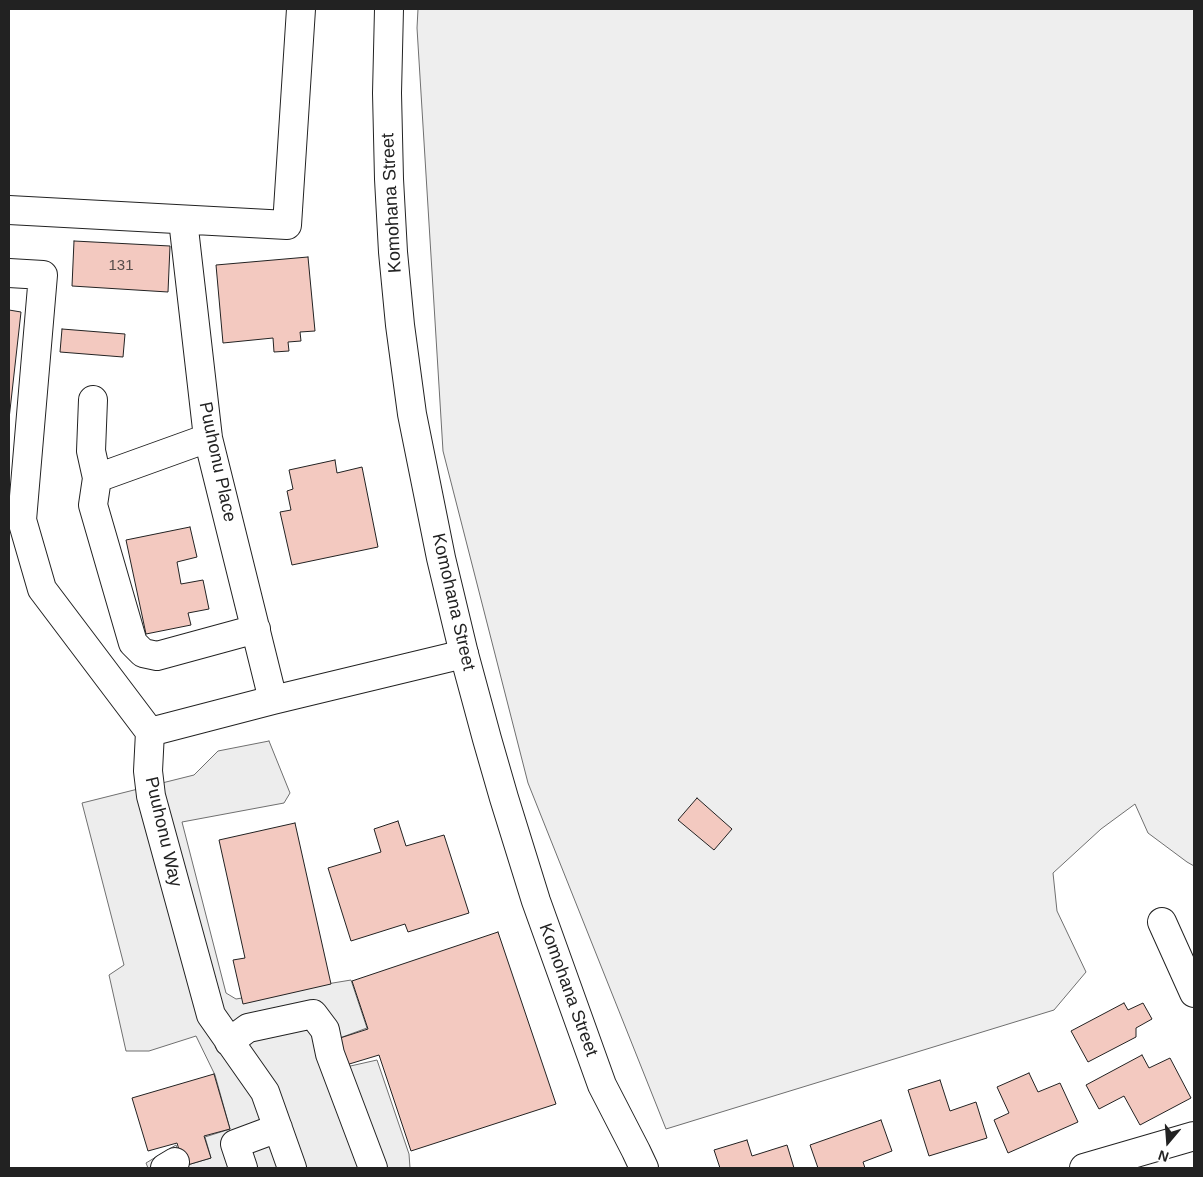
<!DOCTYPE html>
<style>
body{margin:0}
#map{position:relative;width:1203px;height:1177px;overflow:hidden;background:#fff;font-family:Arial,sans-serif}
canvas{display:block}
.frame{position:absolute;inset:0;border:10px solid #222;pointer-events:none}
.north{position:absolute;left:1143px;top:1117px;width:50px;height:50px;-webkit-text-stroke:4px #fff;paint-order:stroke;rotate:198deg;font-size:14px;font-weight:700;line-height:20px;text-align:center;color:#222}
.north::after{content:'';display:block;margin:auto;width:18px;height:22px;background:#222;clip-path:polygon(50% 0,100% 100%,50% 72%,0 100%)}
</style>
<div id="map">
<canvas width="1203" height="1177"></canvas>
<div class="frame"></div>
<div class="north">N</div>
</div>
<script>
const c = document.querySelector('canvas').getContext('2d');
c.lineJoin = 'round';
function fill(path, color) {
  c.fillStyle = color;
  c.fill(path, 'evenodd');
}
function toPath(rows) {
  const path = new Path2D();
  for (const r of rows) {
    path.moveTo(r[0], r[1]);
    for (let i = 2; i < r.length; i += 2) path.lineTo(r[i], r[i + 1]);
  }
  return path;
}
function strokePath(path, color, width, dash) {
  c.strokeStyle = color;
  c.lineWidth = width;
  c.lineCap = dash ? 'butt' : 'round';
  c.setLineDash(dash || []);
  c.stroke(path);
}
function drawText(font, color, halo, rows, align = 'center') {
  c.font = font + ' Arial,sans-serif';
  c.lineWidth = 4;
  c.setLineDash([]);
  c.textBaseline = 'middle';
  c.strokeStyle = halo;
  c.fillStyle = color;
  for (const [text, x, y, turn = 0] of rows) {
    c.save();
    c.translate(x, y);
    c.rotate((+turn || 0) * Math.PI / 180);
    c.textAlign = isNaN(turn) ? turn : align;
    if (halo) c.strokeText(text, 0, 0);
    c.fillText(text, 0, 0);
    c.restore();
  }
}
const green = toPath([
 [418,9,1194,9,1194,866,1187,862,1148,833,1135,804,1101,829,1053,873,1057,911,1086,972,1054,1010,666,1129,528,783,443,451,417,28,418,9]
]);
const parking = toPath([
 [269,741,290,793,284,803,182,822,226,993,236,999,351,980,367,1028,337,1039,346,1067,377,1060,409,1154,410,1168,148,1168,146,1163,176,1145,184,1166,211,1158,205,1137,230,1129,215,1075,196,1036,149,1051,126,1051,109,975,124,965,82,803,194,775,218,751,269,741]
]);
const building = toPath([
 [74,241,170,246,168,292,72,286,74,241],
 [308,257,315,331,300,332,301,341,288,342,289,351,274,352,273,338,223,343,216,265,308,257],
 [9,310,21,312,9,419,9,310],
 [62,329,125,334,123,357,60,352,62,329],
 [335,460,337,473,362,467,378,547,292,565,280,512,291,510,287,491,293,489,289,470,335,460],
 [190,527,197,557,177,562,181,584,203,580,209,609,188,613,191,625,146,634,126,540,190,527],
 [697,798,732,829,714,850,678,820,697,798],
 [398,821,406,846,444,835,469,913,408,932,405,924,351,941,328,868,381,852,374,829,398,821],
 [295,823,331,984,243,1004,233,960,245,958,219,840,295,823],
 [498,932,556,1104,411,1151,379,1055,346,1065,337,1039,368,1029,352,981,498,932],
 [1124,1003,1128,1010,1143,1003,1152,1019,1136,1028,1136,1037,1088,1062,1071,1031,1124,1003],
 [1142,1055,1149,1068,1170,1058,1191,1098,1140,1125,1124,1096,1099,1109,1086,1085,1142,1055],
 [1029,1073,1038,1092,1060,1083,1078,1122,1008,1153,994,1120,1009,1113,997,1087,1029,1073],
 [214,1074,230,1129,204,1136,211,1158,184,1166,177,1143,148,1151,132,1098,214,1074],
 [940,1080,950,1111,976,1102,987,1138,929,1156,908,1090,940,1080],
 [881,1120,892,1151,863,1162,865,1168,818,1168,810,1145,881,1120],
 [747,1140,752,1156,787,1145,794,1168,720,1168,714,1150,747,1140]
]);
const minor = toPath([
 [9,210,287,225,301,9],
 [183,220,208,438,273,700],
 [9,273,43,275,22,520,42,589,150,732],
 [93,400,91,451,97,478],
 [208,438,97,478,93,505,133,643,143,653,157,656,256,629],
 [150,732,148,771,151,796,211,1015,265,1092,292,1168],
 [150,732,273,700,464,654],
 [1162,922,1194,993],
 [229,1042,248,1028,313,1014,325,1030,330,1054,373,1168],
 [165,1168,175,1162],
 [243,1168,235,1144,278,1128],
 [1084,1168,1194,1136]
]);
const major = toPath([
 [389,9,387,93,389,179,393,252,400,325,412,414,441,558,464,654,487,739,504,798,536,901,602,1085,636,1151,644,1168]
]);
const numberNames = [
 ["131",121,266]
];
const streetNames = [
 ["Komohana Street",392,203,-93],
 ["Puuhonu Place",217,462,78],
 ["Komohana Street",453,602,77],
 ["Puuhonu Way",163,832,77],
 ["Komohana Street",568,990,70]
];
fill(green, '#eee');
strokePath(green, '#6f6f6f', 1);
fill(parking, '#ededed');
strokePath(parking, '#6f6f6f', 1);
fill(building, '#f3c9c0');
strokePath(building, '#222', 1);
strokePath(minor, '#222', 30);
strokePath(major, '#222', 30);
strokePath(minor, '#fff', 28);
strokePath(major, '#fff', 28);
drawText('15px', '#564c4a', null, numberNames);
drawText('18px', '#222', '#fff', streetNames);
</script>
